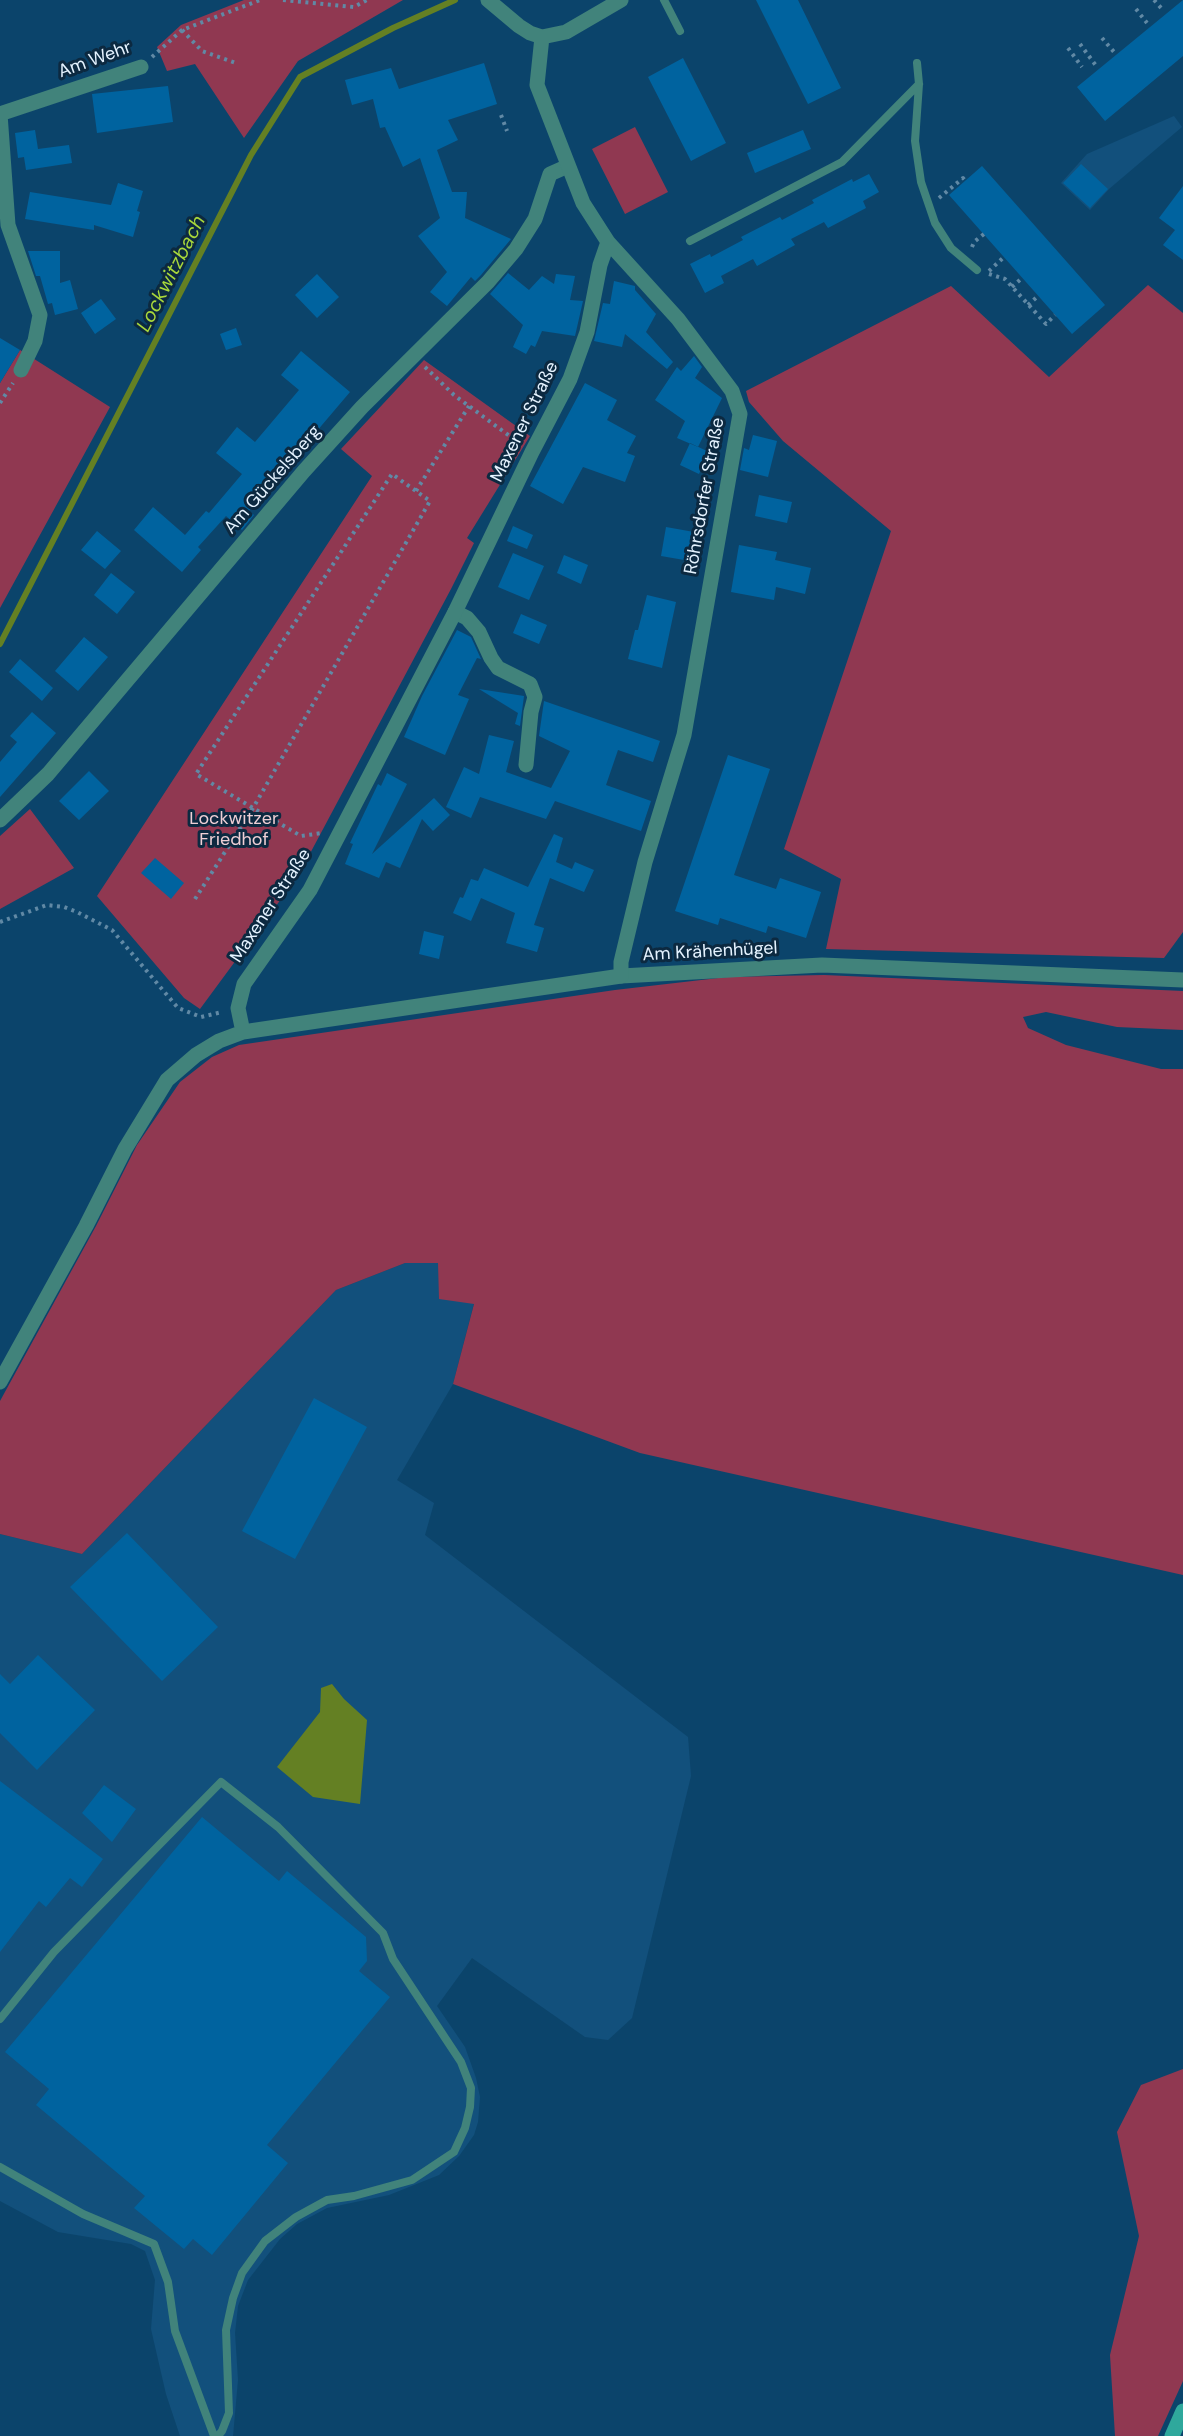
<!DOCTYPE html>
<meta charset="utf-8">
<style>
body{margin:0}
canvas{display:block;background:#0b446b}
</style>
<canvas width="1183" height="2436"></canvas>
<script>
const c = document.querySelector('canvas').getContext('2d');
c.lineJoin = 'round';
function fill(path, color) {
  c.fillStyle = color;
  c.fill(path, 'evenodd');
}
function toPath(rows) {
  const path = new Path2D();
  for (const r of rows) {
    path.moveTo(r[0], r[1]);
    for (let i = 2; i < r.length; i += 2) path.lineTo(r[i], r[i + 1]);
  }
  return path;
}
function strokePath(path, color, width, dash) {
  c.strokeStyle = color;
  c.lineWidth = width;
  c.lineCap = dash ? 'butt' : 'round';
  c.setLineDash(dash || []);
  c.stroke(path);
}
function drawText(font, color, halo, rows, align = 'center') {
  c.font = font + ' "DM Sans",sans-serif';
  c.lineWidth = 6;
  c.setLineDash([]);
  c.textBaseline = 'middle';
  c.strokeStyle = halo;
  c.fillStyle = color;
  for (const [text, x, y, turn = 0] of rows) {
    c.save();
    c.translate(x, y);
    c.rotate((+turn || 0) * Math.PI / 180);
    c.textAlign = isNaN(turn) ? turn : align;
    if (halo) c.strokeText(text, 0, 0);
    c.fillText(text, 0, 0);
    c.restore();
  }
}
const built = toPath([
 [1174,116,1182,127,1109,189,1090,210,1061,183,1087,154],
 [405,1263,439,1263,474,1303,453,1384,397,1480,434,1503,425,1535,688,1737,691,1776,632,2018,608,2040,585,2037,472,1958,437,2006,465,2047,476,2078,480,2097,478,2122,474,2135,459,2156,439,2175,389,2195,327,2208,297,2224,280,2239,248,2280,238,2306,235,2333,238,2380,233,2436,180,2436,166,2394,151,2329,155,2280,145,2251,131,2244,58,2232,0,2201,0,1534,82,1554,336,1290]
]);
const green = toPath([
 [244,0,403,0,298,61,244,138,195,64,167,71,157,47,181,25],
 [635,127,668,192,625,214,592,149],
 [1148,285,1183,313,1183,932,1164,958,826,949,841,879,784,849,891,531,783,441,749,402,746,391,951,286,1049,377],
 [20,350,110,407,0,608,0,383],
 [424,360,530,436,467,538,474,543,451,589,298,876,200,1009,184,998,97,896,372,476,341,449],
 [30,809,74,868,0,909,0,836],
 [824,975,1183,991,1183,1030,1117,1027,1046,1012,1023,1017,1028,1028,1066,1045,1161,1069,1183,1069,1183,1575,640,1453,453,1384,474,1304,439,1299,438,1263,405,1263,336,1290,82,1554,0,1534,0,1401,96,1226,137,1145,180,1082,212,1057,239,1045,615,990,727,977],
 [1183,2069,1183,2381,1158,2436,1115,2436,1110,2355,1139,2236,1117,2132,1141,2085]
]);
const water = toPath([
 [332,1684,344,1699,367,1720,360,1804,313,1797,277,1767,320,1712,321,1688]
]);
const stream = toPath([
 [0,644,251,155,300,77,393,28,455,0]
]);
const building = toPath([
 [756,0,798,0,841,88,808,104],
 [1183,0,1183,56,1105,121,1077,87],
 [683,58,726,143,691,161,648,77],
 [484,63,497,104,448,120,458,140,437,150,452,192,467,192,465,218,511,239,481,275,475,281,471,277,447,306,430,292,447,272,418,236,440,218,420,158,403,167,385,127,380,128,373,99,352,105,345,80,391,68,399,89],
 [168,86,173,122,97,133,92,94],
 [35,130,38,149,69,145,72,163,26,170,24,157,18,158,15,133],
 [803,130,811,149,755,173,747,153],
 [1081,164,1108,189,1090,208,1063,183],
 [982,166,1105,305,1072,334,949,195],
 [869,174,879,192,863,201,866,208,828,228,824,222,791,239,795,245,757,266,753,259,721,276,724,283,705,293,690,264,710,254,711,257,743,240,741,237,780,217,782,220,814,203,812,200,852,179,853,182],
 [118,183,143,191,137,211,140,212,133,237,94,225,94,230,25,219,30,192,111,205],
 [1183,186,1183,260,1163,245,1175,230,1159,218],
 [28,251,60,251,60,283,70,280,78,309,55,315,52,303,48,304,40,276,36,276],
 [508,273,529,290,542,276,554,284,556,274,575,276,570,300,583,301,575,336,542,331,535,347,531,345,526,354,513,347,523,325,490,294],
 [317,274,339,297,317,318,295,295],
 [614,281,635,286,635,290,656,314,646,332,673,362,667,369,625,334,622,347,594,341,603,303,610,304],
 [101,299,116,319,95,334,81,313],
 [236,328,242,345,226,350,220,334],
 [0,338,20,350,0,383],
 [301,351,350,392,249,511,254,515,242,530,226,516,198,547,201,550,182,572,134,530,153,507,185,535,206,511,209,513,242,474,216,453,237,427,255,442,299,390,281,375],
 [694,356,702,367,695,378,722,398,698,447,677,438,685,421,655,400,677,367,681,371],
 [585,383,617,400,607,420,636,436,627,453,635,456,625,482,583,467,563,504,530,486],
 [753,435,777,441,768,477,740,470,744,448,749,450],
 [690,443,709,452,699,474,680,465],
 [759,495,792,502,787,523,755,516],
 [513,526,533,535,527,549,507,541],
 [666,527,694,532,690,561,661,556],
 [97,531,121,551,105,569,81,550],
 [739,545,777,552,775,560,811,568,805,594,776,587,774,600,731,592],
 [513,553,544,566,529,600,498,587],
 [564,555,588,565,581,584,557,573],
 [111,573,135,592,117,614,94,595],
 [647,595,676,602,662,668,628,659,635,630,638,630],
 [521,614,547,625,539,644,513,633],
 [457,630,471,637,481,659,477,658,458,695,469,699,445,755,404,737,422,696],
 [84,637,108,657,78,691,55,671],
 [20,659,53,688,42,701,9,672],
 [479,689,524,696,520,726,515,724,518,713],
 [544,701,660,741,653,762,618,750,606,785,651,801,641,831,555,801,546,819,480,797,471,818,446,807,464,767,479,774,489,735,514,741,506,772,551,788,570,751,539,736],
 [32,712,56,733,0,797,0,762,17,742,10,736],
 [728,755,770,769,734,875,776,889,780,878,821,892,806,938,768,926,766,933,720,918,718,925,675,911],
 [89,771,109,791,79,820,59,801],
 [387,773,407,784,372,854,434,798,450,815,433,831,422,819,400,868,386,862,379,878,345,864,353,844,350,843,378,784,381,786],
 [554,834,563,838,556,862,572,869,575,862,594,870,584,892,550,878,534,925,544,928,537,952,506,943,515,913,481,898,471,921,453,913,460,897,463,898,471,879,478,881,484,868,528,887],
 [155,858,184,883,171,899,141,873],
 [424,931,444,936,439,959,419,954],
 [314,1398,367,1427,295,1559,242,1531],
 [127,1533,218,1627,162,1681,70,1587],
 [38,1655,95,1710,37,1770,0,1733,0,1674,10,1684],
 [0,1781,103,1859,82,1887,70,1878,46,1907,39,1901,0,1952],
 [104,1785,136,1809,112,1842,82,1813],
 [202,1817,279,1881,287,1871,366,1937,367,1961,359,1971,390,1997,267,2145,288,2163,212,2255,193,2239,184,2249,134,2208,145,2196,36,2105,49,2089,5,2052]
]);
const path = toPath([
 [283,0,354,7,367,0],
 [1154,0,1163,10],
 [1136,9,1147,23],
 [182,30,202,51,236,63],
 [1102,38,1114,52],
 [1080,44,1097,67],
 [1068,48,1082,67],
 [152,57,182,30,260,0],
 [501,115,507,131],
 [939,198,963,178,965,181],
 [972,247,974,242,984,234],
 [989,271,1004,257],
 [989,274,1005,279,1046,324,1055,315],
 [1012,287,1022,278],
 [1028,305,1038,296],
 [425,367,454,395,519,443],
 [0,403,13,383],
 [416,491,469,406],
 [195,899,253,808,430,501,392,474,196,774,253,808,301,836,322,833],
 [0,922,47,905,64,907,77,912,112,930,178,1008,201,1017,222,1012]
]);
const service = toPath([
 [664,0,680,31],
 [917,63,919,84,915,141,921,182,935,223,951,248,977,270],
 [690,241,842,162,919,84],
 [0,2019,54,1952,221,1782,278,1827,383,1933,393,1959,461,2062,471,2088,470,2107,465,2128,454,2152,412,2180,354,2196,327,2200,296,2217,265,2241,242,2273,233,2298,226,2330,229,2413,222,2431,218,2436],
 [0,2167,83,2214,154,2244,168,2282,175,2331,214,2436]
]);
const minor = toPath([
 [0,114,8,225,40,315,35,341,21,370],
 [0,114,141,67],
 [455,612,467,618,479,632,491,658,498,668,530,684,535,697,531,712,526,765],
 [0,820,48,774,304,471,362,407,488,282,516,249,535,219,550,174,568,166],
 [621,976,822,965,1183,980]
]);
const tertiary = toPath([
 [488,0,519,26,530,33,542,37,566,32,621,0],
 [243,1032,238,1008,244,984,310,890,455,612,532,452,570,379,587,332,600,265,608,242],
 [0,1382,86,1226,125,1149,167,1080,196,1055,219,1041,243,1032,621,976,621,962,645,862,684,735,740,414,732,391,678,319,608,242,583,203,537,85,542,37]
]);
const secondary = toPath([
 [1172,2436,1183,2411]
]);
const streetNames = [
 ["Am Wehr",95,60,-20],
 ["Maxener Straße",525,422,-64],
 ["Am Gückelsberg",273,480,-49],
 ["Röhrsdorfer Straße",705,496,-80],
 ["Maxener Straße",271,906,-57],
 ["Am Krähenhügel",710,952,-3]
];
const parkNames = [
 ["Lockwitzer",234,819],
 ["Friedhof",234,840]
];
const waterNames = [
 ["Lockwitzbach",172,274,-63]
];
fill(built, '#12507c');
fill(green, '#903851');
fill(water, '#648023');
strokePath(stream, '#648023', 6);
fill(building, '#00639f');
strokePath(path, '#6189a5', 4, [3, 4.5]);
strokePath(service, '#41837b', 8);
strokePath(minor, '#41837b', 15);
strokePath(tertiary, '#41837b', 15);
strokePath(secondary, '#2fa89c', 15);
drawText('18px', '#e5f3ff', '#0c2940', streetNames);
drawText('18px', '#efcfd5', '#0c2940', parkNames);
drawText('italic 20px', '#a8d73b', '#0c2940', waterNames);
</script>
